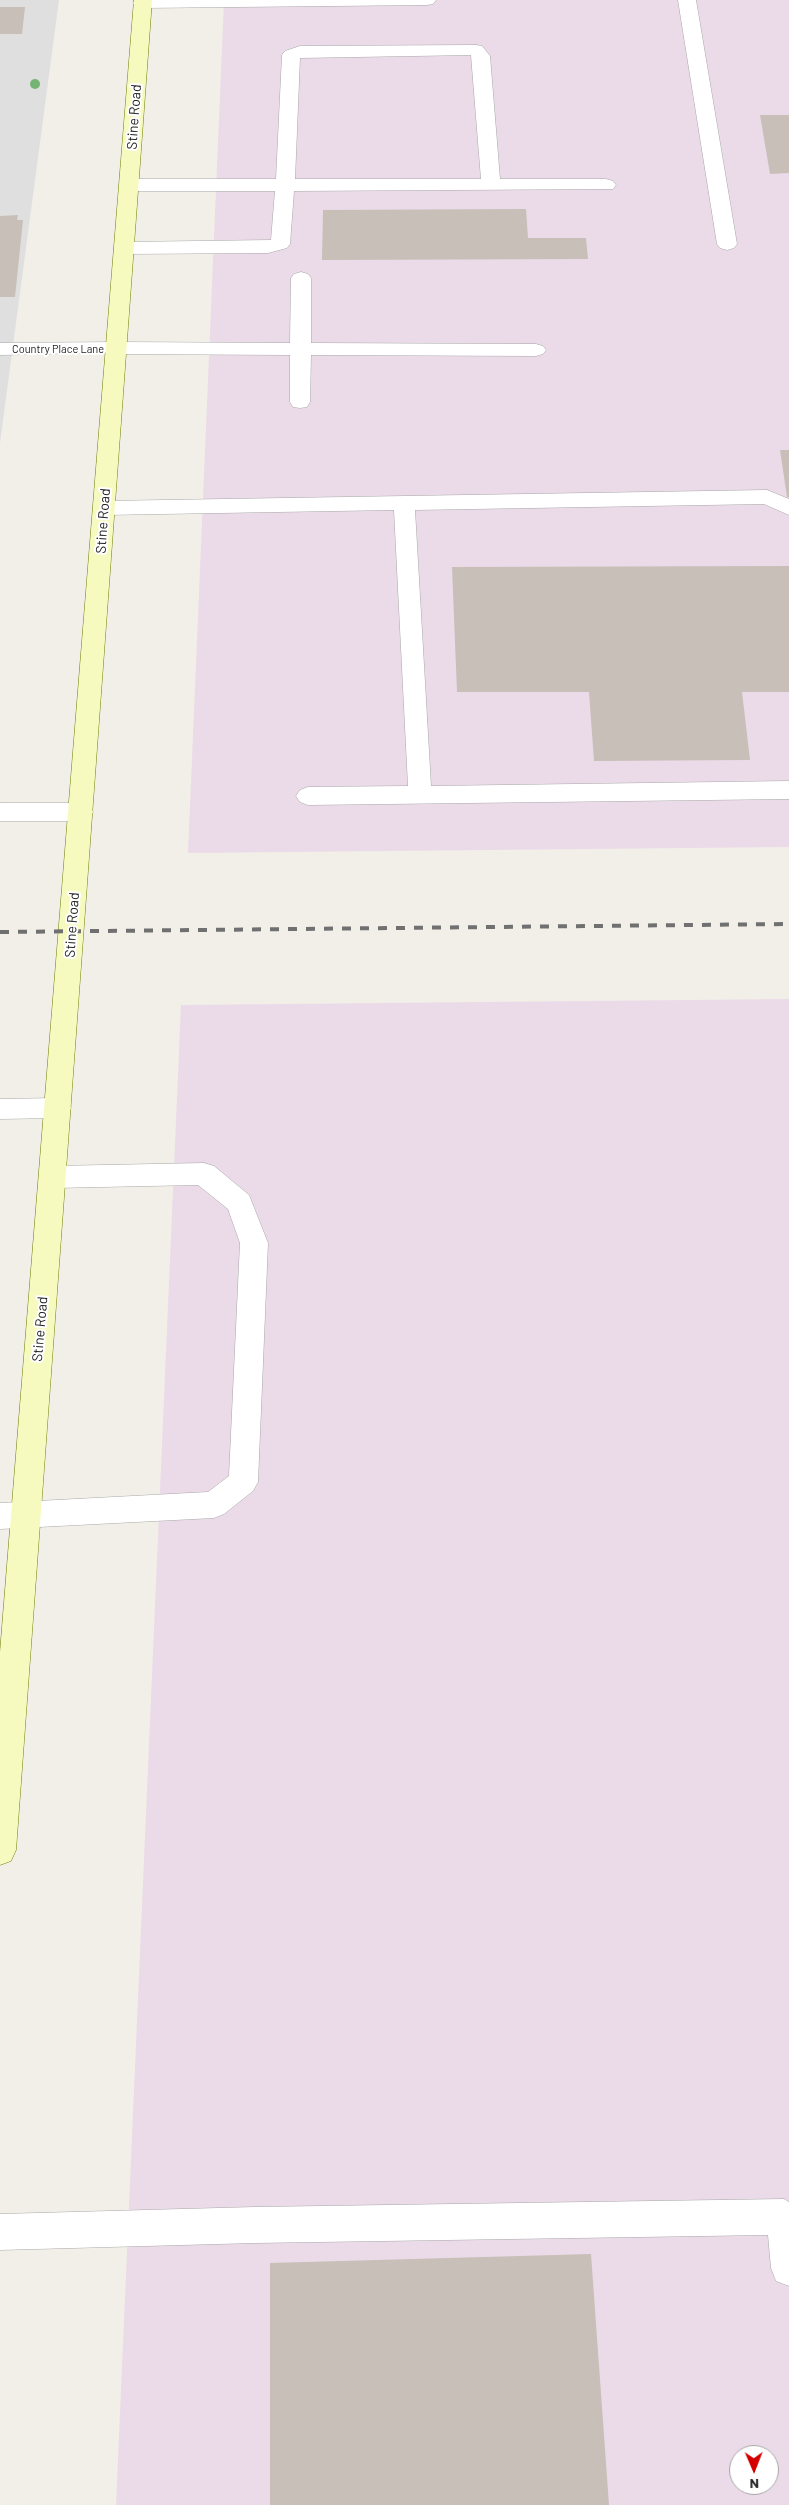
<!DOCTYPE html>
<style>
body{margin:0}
#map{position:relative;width:789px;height:2505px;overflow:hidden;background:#f2efe9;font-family:Barlow,sans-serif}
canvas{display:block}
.north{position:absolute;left:729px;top:2445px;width:50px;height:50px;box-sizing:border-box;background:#fff;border:1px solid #a7a7a7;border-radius:50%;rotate:179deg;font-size:14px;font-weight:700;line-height:20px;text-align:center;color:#222}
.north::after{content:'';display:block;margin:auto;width:18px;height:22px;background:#d40000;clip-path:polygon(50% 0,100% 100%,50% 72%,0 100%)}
</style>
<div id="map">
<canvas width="789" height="2505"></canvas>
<div class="north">N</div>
</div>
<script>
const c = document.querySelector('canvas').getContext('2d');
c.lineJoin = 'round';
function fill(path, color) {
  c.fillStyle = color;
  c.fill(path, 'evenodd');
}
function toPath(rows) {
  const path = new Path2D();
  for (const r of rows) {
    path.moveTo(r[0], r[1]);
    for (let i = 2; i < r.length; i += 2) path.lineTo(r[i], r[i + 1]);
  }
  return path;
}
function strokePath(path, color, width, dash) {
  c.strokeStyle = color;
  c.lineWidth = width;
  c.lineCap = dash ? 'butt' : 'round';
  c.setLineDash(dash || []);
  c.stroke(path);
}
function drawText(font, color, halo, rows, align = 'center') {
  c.font = font + ' Barlow,sans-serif';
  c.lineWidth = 4;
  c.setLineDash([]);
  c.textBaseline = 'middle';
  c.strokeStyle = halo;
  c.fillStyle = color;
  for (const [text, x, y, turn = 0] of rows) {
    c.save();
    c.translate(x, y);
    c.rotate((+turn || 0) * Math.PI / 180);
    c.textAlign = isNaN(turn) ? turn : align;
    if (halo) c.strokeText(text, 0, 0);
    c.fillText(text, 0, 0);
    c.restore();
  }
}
const residential = toPath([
 [0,0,59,0,0,443]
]);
const industrial = toPath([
 [224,0,789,0,789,847,188,853],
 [789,999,789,2505,116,2505,181,1005],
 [739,2455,769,2455,769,2485,739,2485]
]);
const building = toPath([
 [0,7,25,7,22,34,0,34],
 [760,115,789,115,789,173,770,174],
 [526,209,528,238,586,238,588,259,322,260,323,210],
 [18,215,17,220,23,220,15,297,0,297,0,216],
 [780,450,789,450,789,497,787,497],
 [789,566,789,692,742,692,750,760,594,761,589,692,457,692,452,567],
 [591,2254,609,2505,270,2505,270,2263]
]);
const service = toPath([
 [135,0,436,0,433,4,427,5,142,8,136,7,133,3,135,0],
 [678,0,696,0,737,244,734,248,727,250,720,248,717,244,678,0],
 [476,45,482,46,490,56,500,179,606,179,613,181,616,185,613,189,294,191,290,244,287,248,268,253,124,254,117,252,114,248,117,244,124,242,271,240,275,191,129,191,122,189,119,185,122,181,129,179,276,179,282,55,285,51,300,46,476,45],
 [471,55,481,179,295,179,300,58,471,55],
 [301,272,308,274,311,278,311,343,536,344,543,346,546,350,543,354,536,356,311,355,310,402,307,407,300,408,293,407,290,402,290,355,117,354,110,352,107,348,110,344,117,342,290,343,291,278,294,274,301,272],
 [767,490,789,499,789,515,764,504,415,510,431,786,789,781,789,799,308,805,300,802,296,796,300,790,308,787,408,786,394,510,104,515,96,513,93,508,96,503,104,501,767,490],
 [58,1098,67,1101,71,1108,67,1115,58,1118,0,1119,0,1099,58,1098],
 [204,1163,214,1166,249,1195,268,1243,258,1482,253,1491,224,1514,214,1518,0,1529,0,1503,208,1492,229,1476,240,1243,228,1209,198,1185,53,1188,43,1185,40,1177,43,1169,53,1166,204,1163],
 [784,2199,789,2202,789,2286,776,2281,771,2268,768,2235,255,2243,0,2250,0,2214,255,2207,784,2199]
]);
const minor = toPath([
 [117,342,124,344,127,348,124,352,0,355,0,343,117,342]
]);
const tertiary = toPath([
 [0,803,81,803,90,806,93,812,90,818,81,821,0,821,0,803]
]);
const secondary = toPath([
 [134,0,152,0,16,1850,11,1861,0,1865,0,1652,134,0]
]);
const rail = toPath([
 [0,932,789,924]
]);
const trees = [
 [35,84]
];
const farStreetnames = [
 ["Country Place Lane",58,349]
];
const streetNames = [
 ["Stine Road",134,117,-86],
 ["Stine Road",103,521,-86],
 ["Stine Road",72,925,-86],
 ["Stine Road",40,1329,-85]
];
fill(residential, '#e0dfdf');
fill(industrial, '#ebdbe8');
fill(building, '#c7bfb8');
strokePath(service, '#a9a9a9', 1);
strokePath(minor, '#a9a9a9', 1);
strokePath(tertiary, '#a9a9a9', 1);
strokePath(secondary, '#707d05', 1);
fill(service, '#fff');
fill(minor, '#fff');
fill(tertiary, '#fff');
fill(secondary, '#f7fabf');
strokePath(rail, '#707070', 4, [9, 9]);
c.fillStyle = '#74b475';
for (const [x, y] of trees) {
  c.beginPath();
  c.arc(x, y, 5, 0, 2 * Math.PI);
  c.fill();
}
drawText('11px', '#222', '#fff', farStreetnames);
drawText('14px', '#222', '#fff', streetNames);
</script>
